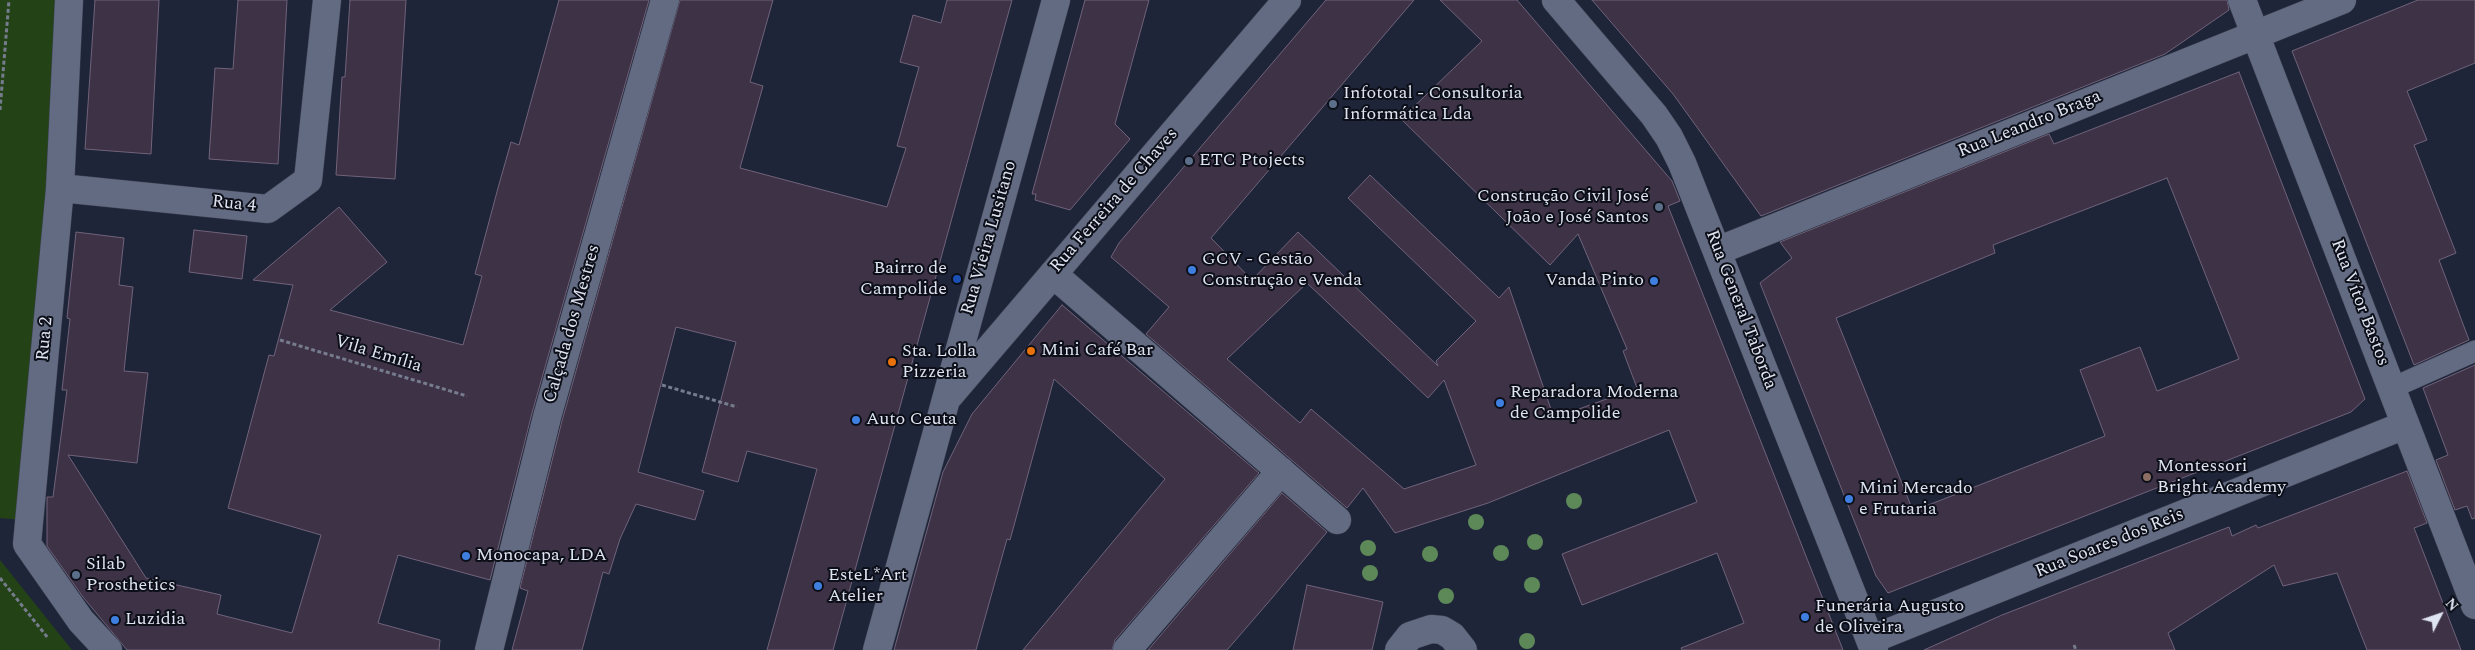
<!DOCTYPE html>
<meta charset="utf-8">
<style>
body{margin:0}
#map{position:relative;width:2475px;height:650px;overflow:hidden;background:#1f2539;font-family:Spectral,serif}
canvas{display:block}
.north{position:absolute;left:2415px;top:590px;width:50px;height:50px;-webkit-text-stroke:4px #0c0f18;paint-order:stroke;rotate:49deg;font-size:14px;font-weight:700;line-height:20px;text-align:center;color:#dfe4f2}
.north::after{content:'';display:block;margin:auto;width:18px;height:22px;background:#dfe4f2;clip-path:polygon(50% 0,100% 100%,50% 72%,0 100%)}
</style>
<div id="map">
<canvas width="2475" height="650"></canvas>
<div class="north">N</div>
</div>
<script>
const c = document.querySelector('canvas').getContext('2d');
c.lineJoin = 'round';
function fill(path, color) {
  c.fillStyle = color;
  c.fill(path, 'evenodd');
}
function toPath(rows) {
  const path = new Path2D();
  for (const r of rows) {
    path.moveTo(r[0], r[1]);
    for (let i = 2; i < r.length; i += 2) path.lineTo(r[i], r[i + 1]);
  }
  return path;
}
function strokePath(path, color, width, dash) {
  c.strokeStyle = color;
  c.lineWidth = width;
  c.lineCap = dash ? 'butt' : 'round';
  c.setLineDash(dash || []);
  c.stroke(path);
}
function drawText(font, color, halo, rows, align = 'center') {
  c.font = font + ' Spectral,serif';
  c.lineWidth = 4;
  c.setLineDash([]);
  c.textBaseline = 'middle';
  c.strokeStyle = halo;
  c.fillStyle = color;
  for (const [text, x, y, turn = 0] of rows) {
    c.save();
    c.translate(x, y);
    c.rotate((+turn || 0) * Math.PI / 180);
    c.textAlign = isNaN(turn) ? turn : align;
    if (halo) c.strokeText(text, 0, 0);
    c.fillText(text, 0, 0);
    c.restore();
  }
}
const green = toPath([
 [0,0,77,0,34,521,0,518],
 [0,560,72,650,0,650]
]);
const building = toPath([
 [95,0,159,0,151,154,85,149,95,0],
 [238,0,287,0,278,164,209,159,215,68,233,69,238,0],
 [350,0,406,0,395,179,336,175,342,77,345,77,350,0],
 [559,0,649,0,532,413,490,580,398,555,378,623,440,640,439,650,127,650,83,597,47,546,47,497,53,497,67,390,62,390,70,319,67,318,76,232,124,238,119,285,133,287,124,371,148,373,137,463,68,455,146,578,221,595,217,614,292,633,321,535,228,508,269,355,274,356,293,285,253,280,339,207,387,262,330,310,463,345,482,276,475,274,498,188,511,142,519,145,559,0],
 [680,0,773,0,750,82,763,86,740,168,887,207,906,148,897,146,919,67,900,62,913,15,941,23,947,0,1012,0,833,650,767,650,817,469,747,451,738,482,702,472,736,342,676,327,638,472,704,491,695,520,636,504,620,539,609,574,603,572,582,650,512,650,528,591,520,588,562,421,680,0],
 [1085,0,1149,0,1115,124,1130,139,1070,210,1035,200,1036,194,1032,194,1085,0],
 [1326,0,1414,0,1211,238,1252,280,1298,232,1438,366,1436,361,1476,321,1348,198,1370,175,1499,298,1509,287,1554,418,1637,388,1623,351,1627,349,1578,234,1550,265,1401,119,1482,41,1440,0,1517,0,1672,181,1680,201,1668,206,1843,650,1682,650,1681,648,1744,623,1717,553,1582,605,1562,554,1697,502,1669,430,1488,503,1395,533,1363,488,1347,508,1146,334,1169,307,1111,257,1119,243,1326,0],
 [1307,283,1428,398,1444,380,1476,465,1404,489,1311,409,1300,423,1227,359,1307,283],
 [1592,0,2227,0,2229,10,2165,54,1761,216,1673,94,1592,0],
 [2418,0,2475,0,2475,63,2407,91,2427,140,2414,145,2456,253,2439,260,2469,340,2414,365,2292,51,2418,0],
 [2239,72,2365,399,2351,412,1888,593,1876,576,1760,283,1792,258,1780,242,2049,134,2054,144,2239,72],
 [2167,178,2239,359,2157,391,2140,347,2080,370,2105,436,1913,511,1836,318,1995,253,1993,245,2167,178],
 [194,230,247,236,242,279,189,272,194,230],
 [1062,305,1259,473,1115,640,1112,650,1023,650,1165,479,1054,379,1010,540,1007,539,976,650,894,650,943,472,972,414,1062,305],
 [2475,365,2475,518,2472,519,2467,506,2455,510,2436,460,2448,455,2423,388,2475,365],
 [2407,471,2427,523,2414,528,2461,650,2367,650,2337,573,2283,586,2274,565,2168,633,2175,650,1924,650,2002,615,2229,527,2232,536,2256,525,2258,528,2407,471],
 [1282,493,1327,532,1272,598,1227,650,1148,650,1282,493],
 [1307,585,1383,602,1372,650,1293,650,1307,585]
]);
const path = toPath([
 [0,110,9,0],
 [280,340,467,396],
 [662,385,737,407],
 [0,578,48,638],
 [2074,645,2076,650]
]);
const lane = toPath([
 [2392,388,2475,351]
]);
const street = toPath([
 [69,0,60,188,27,544,81,621,108,650],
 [1556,0,1654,115,1669,137,1682,163,1874,650],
 [2242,0,2475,605],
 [60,188,268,209,308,180,327,0],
 [1717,251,2342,0],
 [1053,274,1337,520],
 [949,396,1287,0],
 [1870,640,2405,425],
 [489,650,547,417,665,0],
 [877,650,1056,0],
 [1127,650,1281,471],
 [1399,650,1410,636,1431,629,1442,630,1452,636,1463,650]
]);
const trees = [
 [1574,501],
 [1476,522],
 [1535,542],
 [1368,548],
 [1501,553],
 [1430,554],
 [1370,573],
 [1532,585],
 [1446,596],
 [1527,641]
];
const markers = [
 [1333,104,5,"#5c6f8a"],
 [1189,161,5,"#5c6f8a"],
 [1659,207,5,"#5c6f8a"],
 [1192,270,5,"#3f7fe0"],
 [957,279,5,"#1a4fb4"],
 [1654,281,5,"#3f7fe0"],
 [1031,351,5,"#e8710a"],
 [892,362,5,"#e8710a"],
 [1500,403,5,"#3f7fe0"],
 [856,420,5,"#3f7fe0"],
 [2147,477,5,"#8d6e63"],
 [1849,499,5,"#3f7fe0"],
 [466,556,5,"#3f7fe0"],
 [76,575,5,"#5c6f8a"],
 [818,586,5,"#3f7fe0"],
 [1805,617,5,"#3f7fe0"],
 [115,620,5,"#3f7fe0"]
];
const poiNames = [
 ["Infototal - Consultoria",1343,94],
 ["Informática Lda",1343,115],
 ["ETC Ptojects",1199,161],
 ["Construção Civil José",1649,197,"right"],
 ["João e José Santos",1649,218,"right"],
 ["GCV - Gestão",1202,260],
 ["Construção e Venda",1202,281],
 ["Bairro de",947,269,"right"],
 ["Campolide",947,290,"right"],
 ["Vanda Pinto",1644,281,"right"],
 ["Mini Café Bar",1041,351],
 ["Sta. Lolla",902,352],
 ["Pizzeria",902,373],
 ["Reparadora Moderna",1510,393],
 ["de Campolide",1510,414],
 ["Auto Ceuta",866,420],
 ["Montessori",2157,467],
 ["Bright Academy",2157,488],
 ["Mini Mercado",1859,489],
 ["e Frutaria",1859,510],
 ["Monocapa, LDA",476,556],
 ["Silab",86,565],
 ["Prosthetics",86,586],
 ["EsteL*Art",828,576],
 ["Atelier",828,597],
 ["Funerária Augusto",1815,607],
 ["de Oliveira",1815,628],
 ["Luzidia",125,620]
];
const streetNames = [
 ["Rua Leandro Braga",2030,125,-22],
 ["Rua Ferreira de Chaves",1115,201,-49],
 ["Rua 4",234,205,6],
 ["Rua Vieira Lusitano",990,238,-74],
 ["Rua Vítor Bastos",2359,303,69],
 ["Rua General Taborda",1740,310,69],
 ["Calçada dos Mestres",573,324,-74],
 ["Rua 2",46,339,-85],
 ["Vila Emília",378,355,17],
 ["Rua Soares dos Reis",2110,544,-22]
];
fill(green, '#234317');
fill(building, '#3e3247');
strokePath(building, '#70637a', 1);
strokePath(lane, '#3c4152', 22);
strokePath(street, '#3c4152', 29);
strokePath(path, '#767c8d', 3, [4, 2.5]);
strokePath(lane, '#636b83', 21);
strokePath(street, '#636b83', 28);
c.fillStyle = '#5d8959';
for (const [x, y] of trees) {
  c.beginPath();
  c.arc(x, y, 8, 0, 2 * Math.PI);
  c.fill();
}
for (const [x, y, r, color] of markers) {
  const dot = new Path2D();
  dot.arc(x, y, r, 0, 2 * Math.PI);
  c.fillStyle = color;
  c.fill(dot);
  strokePath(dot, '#0c0f18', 2);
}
drawText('18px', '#dfe4f2', '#0c0f18', poiNames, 'left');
drawText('18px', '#dfe4f2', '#0c0f18', streetNames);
</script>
